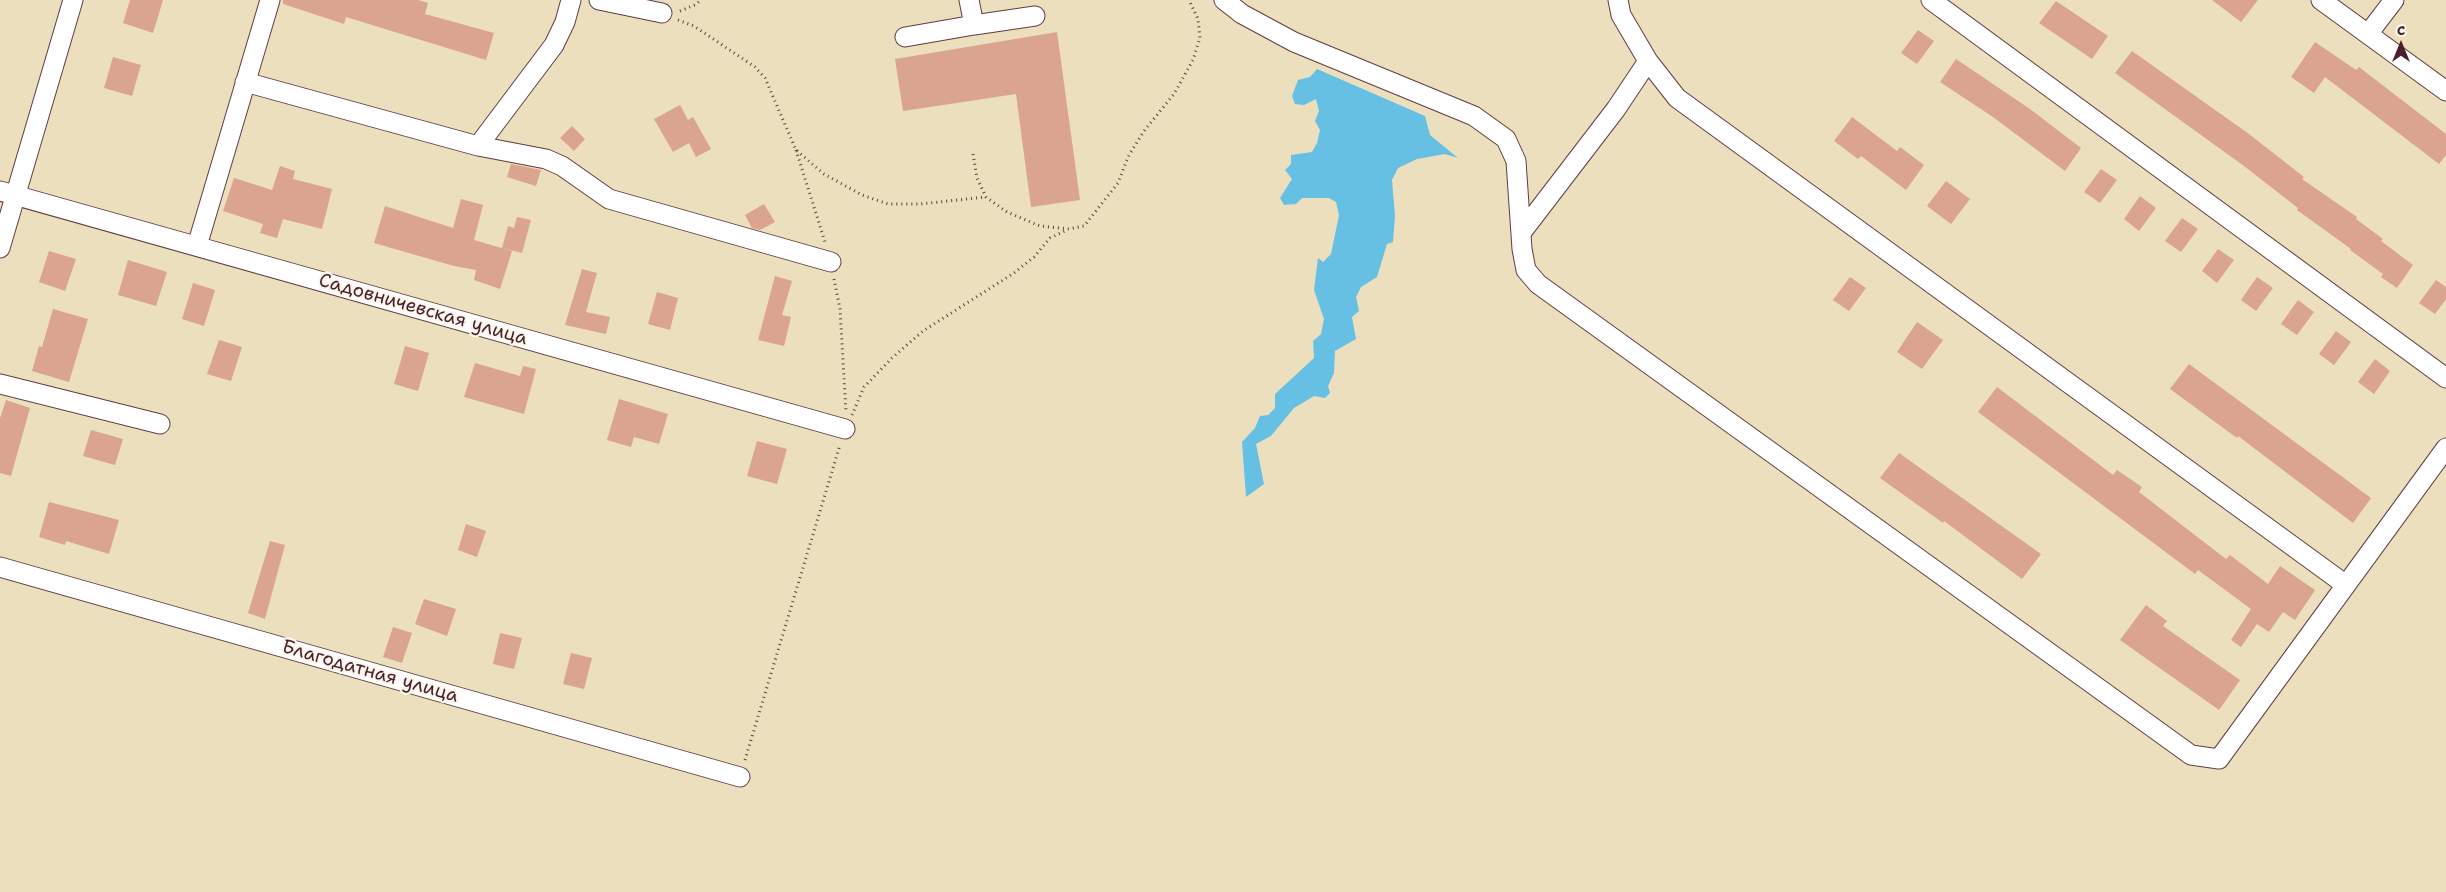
<!DOCTYPE html>
<meta charset="utf-8">
<style>
body{margin:0}
#map{position:relative;width:2446px;height:892px;overflow:hidden;background:#ecdfbd;font-family:"Shantell Sans",sans-serif}
canvas{display:block}
.north{position:absolute;left:2376px;top:20px;width:50px;height:50px;-webkit-text-stroke:4px #fbf7ec;paint-order:stroke;rotate:0deg;font-size:14px;font-weight:700;line-height:20px;text-align:center;color:#4a1f2b}
.north::after{content:'';display:block;margin:auto;width:18px;height:22px;background:#4a1f2b;clip-path:polygon(50% 0,100% 100%,50% 72%,0 100%)}
</style>
<div id="map">
<canvas width="2446" height="892"></canvas>
<div class="north">С</div>
</div>
<script>
const c = document.querySelector('canvas').getContext('2d');
c.lineJoin = 'round';
function fill(path, color) {
  c.fillStyle = color;
  c.fill(path, 'evenodd');
}
function toPath(rows) {
  const path = new Path2D();
  for (const r of rows) {
    path.moveTo(r[0], r[1]);
    for (let i = 2; i < r.length; i += 2) path.lineTo(r[i], r[i + 1]);
  }
  return path;
}
function strokePath(path, color, width, dash) {
  c.strokeStyle = color;
  c.lineWidth = width;
  c.lineCap = dash ? 'butt' : 'round';
  c.setLineDash(dash || []);
  c.stroke(path);
}
function drawText(font, color, halo, rows, align = 'center') {
  c.font = font + ' "Shantell Sans",sans-serif';
  c.lineWidth = 4.5;
  c.setLineDash([]);
  c.textBaseline = 'middle';
  c.strokeStyle = halo;
  c.fillStyle = color;
  for (const [text, x, y, turn = 0] of rows) {
    c.save();
    c.translate(x, y);
    c.rotate((+turn || 0) * Math.PI / 180);
    c.textAlign = isNaN(turn) ? turn : align;
    if (halo) c.strokeText(text, 0, 0);
    c.fillText(text, 0, 0);
    c.restore();
  }
}
const water = toPath([
 [1317,69,1425,116,1430,135,1458,158,1445,154,1417,159,1398,168,1392,180,1395,216,1393,242,1387,244,1377,277,1361,287,1356,297,1359,311,1352,317,1356,339,1335,351,1334,373,1328,386,1330,393,1325,398,1314,396,1294,408,1271,436,1256,444,1264,484,1246,497,1242,442,1255,428,1260,416,1268,415,1275,408,1275,394,1314,358,1313,341,1321,334,1324,319,1314,290,1318,258,1323,262,1331,254,1339,215,1336,202,1329,198,1302,198,1296,204,1284,205,1280,198,1292,179,1285,170,1291,164,1291,155,1312,152,1317,143,1320,130,1315,121,1319,111,1316,99,1304,105,1295,104,1292,96,1298,80,1310,77]
]);
const building = toPath([
 [130,0,163,0,153,33,123,23],
 [283,0,418,0,428,3,425,14,494,33,486,60,346,17,344,24,283,4],
 [2212,0,2258,0,2241,22],
 [2056,1,2108,36,2092,59,2039,23],
 [1918,30,1934,41,1917,64,1901,53],
 [1057,32,1080,200,1031,207,1016,94,903,111,895,59],
 [2315,42,2356,70,2359,67,2446,134,2446,155,2439,164,2325,77,2314,93,2291,77],
 [2132,51,2249,134,2304,177,2302,179,2357,217,2356,219,2383,239,2381,241,2413,265,2397,288,2381,277,2383,274,2350,250,2351,249,2297,210,2298,208,2244,166,2115,73],
 [113,57,141,65,132,96,104,88],
 [1956,59,2030,109,2081,148,2065,171,1993,117,1940,82],
 [680,105,688,120,693,117,711,149,696,157,689,143,673,152,654,119],
 [1852,117,1897,151,1900,147,1924,165,1906,190,1861,156,1858,159,1834,141],
 [572,126,585,139,574,151,560,138],
 [511,164,541,170,536,186,507,177],
 [280,166,295,171,293,179,332,189,322,229,283,219,277,238,260,233,263,224,223,211,234,178,272,190],
 [2101,169,2117,180,2100,203,2084,192],
 [1946,181,1970,199,1951,224,1927,206],
 [2140,196,2156,208,2139,231,2124,219],
 [461,199,483,205,474,240,512,251,500,289,474,280,476,270,454,266,374,243,385,206,453,228],
 [764,204,775,222,760,230,752,228,745,215],
 [517,217,531,220,522,253,502,248,508,226,514,228],
 [2182,218,2198,229,2181,252,2165,241],
 [2218,249,2234,260,2217,283,2202,271],
 [49,251,76,259,65,291,39,282],
 [128,260,167,272,156,306,118,295],
 [582,269,597,273,586,312,610,317,606,334,565,325],
 [775,276,792,281,782,315,791,317,784,346,758,340],
 [1850,277,1866,288,1849,311,1833,300],
 [2257,277,2273,288,2256,311,2241,300],
 [2436,280,2446,287,2446,299,2435,314,2419,303],
 [193,283,215,290,204,326,182,319],
 [657,292,678,298,670,330,648,324],
 [2298,300,2314,312,2297,335,2281,324],
 [53,309,88,319,69,382,32,371,39,346,42,347],
 [1917,322,1943,340,1922,369,1897,352],
 [2336,331,2351,342,2334,365,2319,354],
 [219,340,242,347,231,381,207,374],
 [405,346,429,353,418,391,394,384],
 [2375,359,2390,371,2374,394,2358,382],
 [475,363,520,376,523,366,536,369,524,414,464,397],
 [2189,364,2371,498,2353,523,2238,436,2237,438,2170,389],
 [1997,387,2113,475,2117,470,2142,487,2139,492,2226,559,2230,555,2268,584,2280,566,2315,590,2295,620,2283,612,2269,632,2257,624,2241,647,2231,640,2251,609,2198,570,2195,574,1978,412],
 [619,399,668,414,659,444,634,437,631,447,607,440],
 [6,400,30,408,11,476,0,473,0,418],
 [91,430,123,439,115,465,83,456],
 [757,441,787,449,777,484,747,476],
 [1899,453,2041,554,2022,579,1944,521,1943,523,1880,478],
 [49,502,119,520,109,554,66,541,65,545,39,537],
 [466,524,486,531,477,557,458,550],
 [270,541,285,545,265,619,248,613],
 [424,599,456,609,447,636,415,624],
 [2146,605,2167,621,2163,626,2240,680,2219,710,2120,640],
 [393,627,412,633,402,663,383,657],
 [500,633,522,638,514,669,493,664],
 [571,653,592,658,584,689,563,684]
]);
const path = toPath([
 [680,11,697,4,700,0],
 [678,20,694,26,755,67,765,78,796,150,824,174,862,195,888,204,920,204,986,197],
 [796,150,825,242],
 [973,154,977,178,986,197,1007,212,1040,226,1069,229,1084,226,1118,183,1128,157,1144,131,1174,94,1193,60,1200,38,1198,19,1189,0],
 [834,279,840,309,846,412],
 [852,415,864,387,892,358,923,331,1014,273,1034,257,1050,238,1067,230],
 [745,760,840,445]
]);
const minor = toPath([
 [599,0,662,13],
 [969,0,974,25,1035,16],
 [1224,0,1242,14,1294,42,1474,116,1506,139,1516,161,1522,249,1526,270,1538,284,2191,755,2219,759,2446,448],
 [1931,0,2446,378],
 [2321,0,2446,91],
 [2368,34,2394,0],
 [905,37,974,25],
 [1648,61,1677,98,2346,585],
 [245,82,478,146,554,45,565,22,571,0],
 [478,146,546,159,562,166,609,199,831,262],
 [0,191,845,429],
 [1521,233,1616,109,1648,61,1621,15,1618,0],
 [197,246,270,0],
 [0,248,73,0],
 [0,384,160,424],
 [0,567,740,777]
]);
const streetNames = [
 ["Садовничевская улица",423,310,16],
 ["Благодатная улица",370,672,16]
];
fill(water, '#66c0e4');
fill(building, '#daa48e');
strokePath(minor, '#623c41', 21);
strokePath(path, '#623c41', 3, [1, 4]);
strokePath(minor, '#fff', 19);
drawText('19px', '#4a1f2b', '#fbf7ec', streetNames);
</script>
